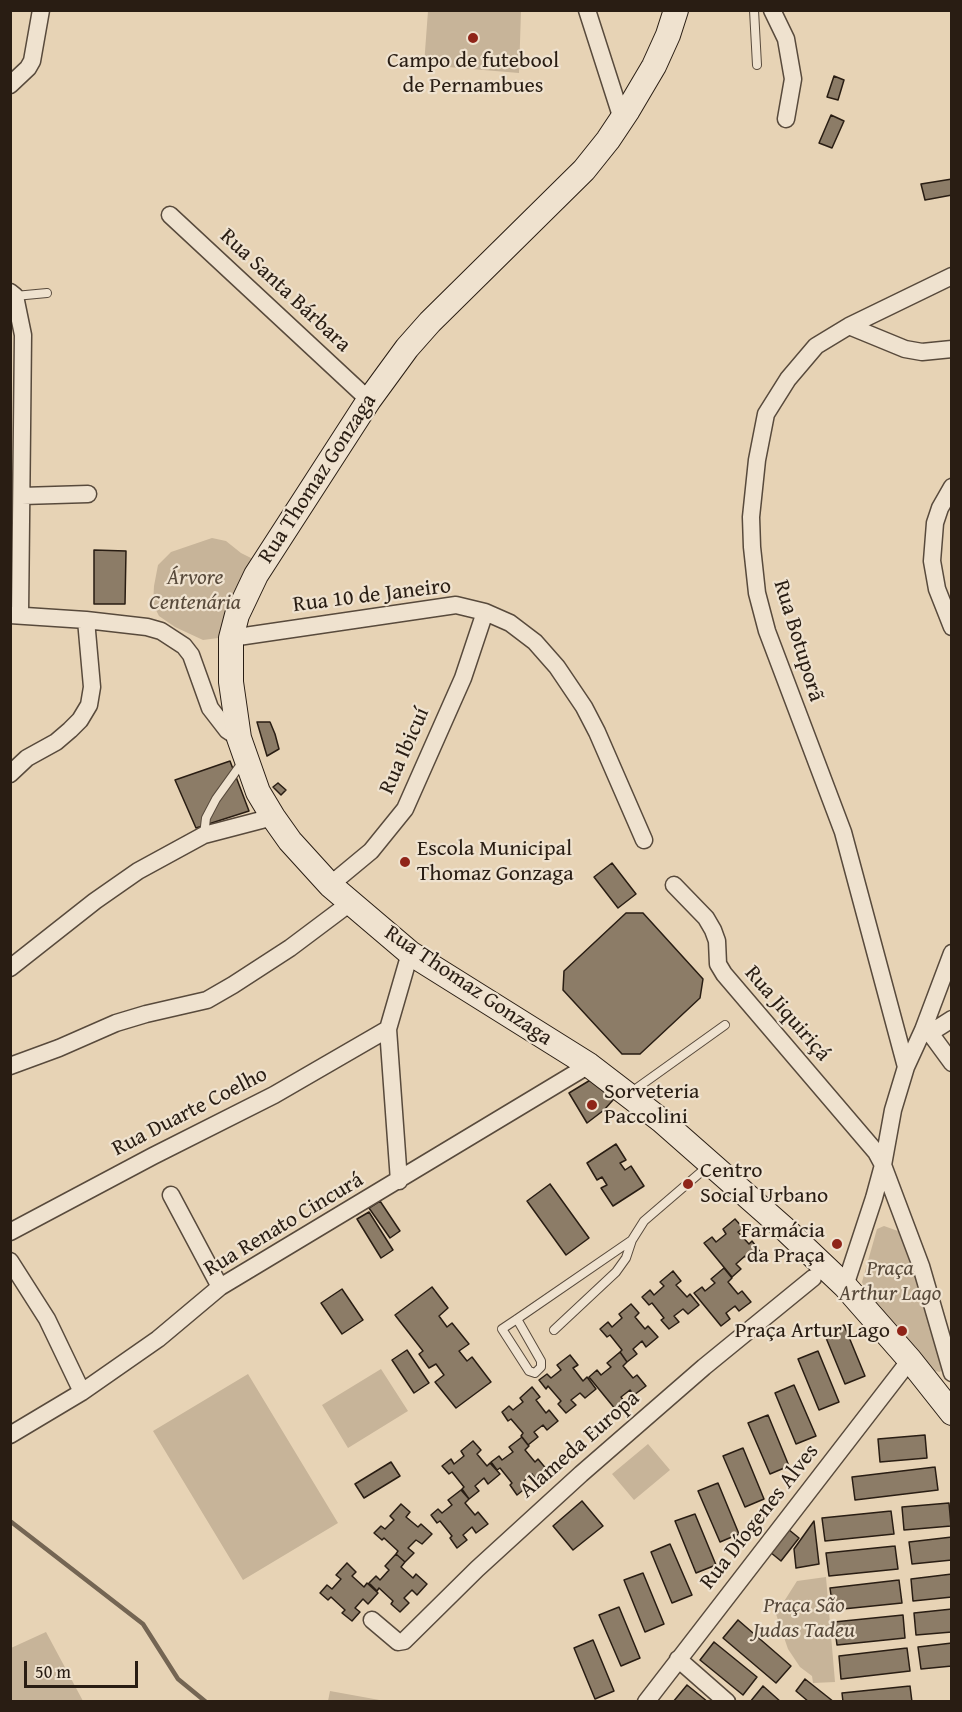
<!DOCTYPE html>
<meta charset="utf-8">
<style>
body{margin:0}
#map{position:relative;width:962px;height:1712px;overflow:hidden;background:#e7d3b5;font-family:"Gentium Book Plus",serif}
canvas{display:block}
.frame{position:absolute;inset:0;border:12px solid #291d13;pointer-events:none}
.scale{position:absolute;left:24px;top:1661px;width:114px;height:27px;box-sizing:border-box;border:3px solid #291d13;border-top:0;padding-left:8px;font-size:18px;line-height:21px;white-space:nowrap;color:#291d13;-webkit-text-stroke:4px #efe2cf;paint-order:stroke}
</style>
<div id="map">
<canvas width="962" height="1712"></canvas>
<div class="frame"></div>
<div class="scale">50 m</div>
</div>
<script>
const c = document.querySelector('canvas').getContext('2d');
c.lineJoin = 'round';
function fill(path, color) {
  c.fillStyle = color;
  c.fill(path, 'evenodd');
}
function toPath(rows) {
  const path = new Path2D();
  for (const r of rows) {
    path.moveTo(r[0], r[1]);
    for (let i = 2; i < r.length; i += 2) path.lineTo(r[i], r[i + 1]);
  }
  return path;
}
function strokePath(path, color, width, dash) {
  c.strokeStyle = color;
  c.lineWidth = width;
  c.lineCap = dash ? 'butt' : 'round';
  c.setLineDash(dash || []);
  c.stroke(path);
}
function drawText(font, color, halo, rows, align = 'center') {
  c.font = font + ' "Gentium Book Plus",serif';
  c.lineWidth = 4.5;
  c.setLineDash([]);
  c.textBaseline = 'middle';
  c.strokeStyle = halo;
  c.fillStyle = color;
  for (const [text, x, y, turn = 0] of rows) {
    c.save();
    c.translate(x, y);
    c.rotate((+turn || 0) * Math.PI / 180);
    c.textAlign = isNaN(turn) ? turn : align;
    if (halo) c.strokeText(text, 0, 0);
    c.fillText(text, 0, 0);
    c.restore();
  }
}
const green = toPath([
 [428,11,521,11,519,73,424,65],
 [212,538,226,541,241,553,253,559,226,637,203,640,175,627,159,616,153,604,154,586,158,565,171,552],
 [884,1226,898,1231,905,1243,943,1367,940,1372,935,1371,866,1291,862,1282,877,1229],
 [381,1369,408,1411,348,1448,322,1405],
 [248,1374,338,1523,243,1580,153,1431],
 [648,1444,670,1470,634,1500,612,1474],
 [826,1577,835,1682,813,1683,812,1676,800,1667,788,1649,776,1614,797,1581],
 [46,1632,83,1701,11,1701,11,1648],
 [330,1691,385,1701,328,1701]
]);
const stream = toPath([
 [10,1521,143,1624,178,1679,206,1702]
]);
const building = toPath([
 [834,76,844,80,838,100,827,97,834,76],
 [831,115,844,121,832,148,819,143,831,115],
 [952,179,952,195,925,200,921,184,952,179],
 [94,550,126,551,125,604,94,604,94,550],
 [257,722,270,722,275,734,279,749,267,756,257,722],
 [230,761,249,811,196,828,175,780,230,761],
 [278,783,286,790,281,795,273,787,278,783],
 [612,863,636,894,618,908,594,877,612,863],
 [626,913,643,913,703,979,700,998,640,1054,622,1054,563,990,564,971,626,913],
 [592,1079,613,1100,604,1110,587,1123,569,1093,592,1079],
 [616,1144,626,1160,620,1163,625,1170,631,1166,644,1186,613,1206,601,1188,607,1185,602,1177,597,1180,587,1163,616,1144],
 [550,1184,589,1238,566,1255,527,1201,550,1184],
 [380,1201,400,1231,390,1238,369,1208,380,1201],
 [369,1212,393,1250,381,1258,357,1219,369,1212],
 [735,1219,743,1228,738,1232,749,1244,752,1241,761,1253,750,1262,745,1256,736,1264,741,1269,732,1277,704,1243,712,1237,716,1242,726,1234,723,1229,735,1219],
 [724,1268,732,1278,728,1282,738,1294,742,1291,751,1302,739,1311,735,1306,726,1313,730,1319,721,1326,694,1293,702,1287,705,1291,715,1283,711,1279,724,1268],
 [673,1271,681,1281,676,1285,687,1297,690,1294,699,1305,688,1314,683,1309,674,1316,679,1322,669,1329,661,1320,664,1318,652,1303,649,1305,642,1297,650,1290,654,1295,664,1286,660,1282,673,1271],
 [432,1287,448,1308,439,1316,447,1327,452,1323,469,1344,459,1351,467,1361,472,1357,491,1382,456,1408,435,1382,444,1375,436,1364,429,1368,419,1354,423,1351,395,1315,432,1287],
 [342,1289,363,1320,342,1334,321,1303,342,1289],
 [631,1304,639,1313,635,1317,645,1329,648,1326,658,1337,646,1347,642,1341,633,1349,637,1354,627,1362,620,1352,622,1350,610,1335,607,1337,600,1329,608,1322,612,1327,622,1318,619,1314,631,1304],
 [844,1325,865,1376,845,1384,824,1333,844,1325],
 [407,1350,429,1383,414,1393,392,1360,407,1350],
 [818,1351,839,1402,819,1410,798,1359,818,1351],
 [620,1352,627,1362,623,1366,633,1378,637,1375,646,1386,634,1395,630,1390,621,1397,625,1403,616,1410,589,1377,597,1370,601,1375,611,1367,607,1363,620,1352],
 [570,1355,578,1365,573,1368,583,1381,587,1377,596,1389,585,1398,580,1393,571,1400,576,1405,566,1413,558,1404,561,1401,548,1386,546,1389,539,1380,547,1374,551,1378,561,1370,557,1365,570,1355],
 [794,1385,816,1436,796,1444,775,1393,794,1385],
 [532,1387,540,1397,536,1400,546,1413,549,1410,558,1421,547,1430,543,1425,534,1432,538,1437,528,1445,521,1436,523,1433,511,1419,508,1421,502,1412,509,1406,513,1410,523,1402,520,1398,532,1387],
 [768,1415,789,1466,770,1474,748,1423,768,1415],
 [925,1435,927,1458,880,1462,878,1439,925,1435],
 [522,1437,529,1446,525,1450,535,1462,538,1459,548,1471,536,1480,532,1474,523,1482,527,1487,517,1495,510,1485,512,1483,500,1468,497,1470,491,1462,499,1456,502,1460,513,1452,509,1447,522,1437],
 [473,1441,481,1450,477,1454,487,1466,490,1463,500,1474,488,1484,484,1478,475,1486,479,1491,469,1499,462,1489,464,1487,452,1472,449,1474,442,1466,451,1459,454,1464,464,1456,461,1451,473,1441],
 [743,1448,764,1499,745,1507,723,1456,743,1448],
 [391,1462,400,1476,364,1498,355,1484,391,1462],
 [935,1467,938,1490,855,1500,852,1477,935,1467],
 [718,1483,739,1534,720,1542,698,1491,718,1483],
 [461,1490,469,1499,465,1503,475,1515,478,1512,488,1524,476,1533,472,1527,463,1535,467,1540,457,1548,450,1538,452,1536,440,1521,437,1523,431,1515,438,1509,442,1513,452,1505,448,1500,461,1490],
 [582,1501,603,1526,573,1550,553,1526,582,1501],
 [949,1503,951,1526,904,1530,902,1507,949,1503],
 [401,1504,410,1512,406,1517,418,1527,421,1524,432,1534,422,1544,416,1540,408,1548,414,1553,405,1562,396,1554,398,1551,384,1538,382,1540,374,1533,381,1526,385,1529,394,1520,390,1516,401,1504],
 [891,1511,894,1534,825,1541,822,1518,891,1511],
 [695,1514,716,1565,696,1573,675,1521,695,1514],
 [814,1521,819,1564,796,1568,794,1549,814,1521],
 [788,1529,799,1538,781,1561,770,1552,788,1529],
 [952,1537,952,1560,912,1564,909,1542,952,1537],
 [670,1544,692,1595,672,1603,651,1552,670,1544],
 [895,1546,898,1569,829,1576,826,1553,895,1546],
 [396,1554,405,1562,401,1567,413,1578,416,1574,427,1584,417,1595,412,1590,404,1598,409,1603,400,1612,391,1604,393,1601,379,1588,377,1591,369,1583,376,1576,380,1580,389,1570,385,1566,396,1554],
 [347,1563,356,1572,352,1576,364,1587,367,1583,378,1593,368,1604,363,1599,355,1608,360,1612,352,1621,342,1613,345,1610,331,1597,328,1600,320,1593,327,1585,332,1589,341,1579,336,1575,347,1563],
 [643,1573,664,1624,645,1632,624,1580,643,1573],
 [952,1574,952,1597,913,1601,911,1579,952,1574],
 [899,1580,902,1603,833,1610,830,1588,899,1580],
 [619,1607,640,1658,621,1666,599,1615,619,1607],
 [952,1609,952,1632,916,1635,914,1613,952,1609],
 [903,1615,905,1638,837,1645,834,1622,903,1615],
 [738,1620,791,1666,776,1683,723,1638,738,1620],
 [593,1640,614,1691,595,1699,574,1648,593,1640],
 [714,1642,757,1677,743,1695,700,1660,714,1642],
 [952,1643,952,1666,921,1669,918,1647,952,1643],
 [907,1648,910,1671,841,1679,839,1656,907,1648],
 [805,1679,834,1702,809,1702,796,1691,805,1679],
 [687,1685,708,1702,673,1702,687,1685],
 [763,1686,781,1702,750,1702,763,1686],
 [910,1686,912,1702,843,1702,842,1693,910,1686]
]);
const lane = toPath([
 [754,10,757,65],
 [15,296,47,293],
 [204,835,206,818,216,799,244,760],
 [630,1093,725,1025],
 [517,1319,541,1361,541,1367,535,1373,529,1371,502,1329,517,1319,632,1240],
 [554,1330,616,1272,626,1258,632,1240,644,1221,708,1166]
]);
const street = toPath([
 [587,10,622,119],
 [772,10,786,39,793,79,786,119],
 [10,85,28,68,32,61,41,10],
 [170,215,369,400],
 [10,292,15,296,23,335,20,614],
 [849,326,905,349,922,352,952,349],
 [952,487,940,508,935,523,932,561,937,589,952,627],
 [22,496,88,494],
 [10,615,86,620,147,627,161,631,184,646,191,655,210,708,227,730,239,738],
 [231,638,456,605,485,612,510,623,535,642,557,667,584,707,597,732,644,840],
 [10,774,27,758,56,742,70,730,80,720,89,705,92,687,86,620],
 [330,885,371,851,405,809,463,678,485,612],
 [674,885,706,918,713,930,717,941,718,964,724,974,876,1152,883,1165,921,1266,952,1373],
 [10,968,95,901,138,871,204,835,273,817],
 [923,1030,930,1033,952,1019],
 [930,1033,952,1063],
 [10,1066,59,1048,116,1023,146,1014,207,1000,233,985,290,948,350,903],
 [906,1067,843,832,767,631,757,593,752,547,751,517,757,460,766,414,788,379,816,346,849,326,952,276],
 [399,1181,388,1029,410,953],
 [171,1195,220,1287],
 [10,1232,153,1156,274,1095,388,1029],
 [10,1261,47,1319,82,1392],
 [845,1286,874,1198,883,1165,893,1110,906,1067,923,1030,952,953],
 [10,1435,82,1392,158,1339,220,1287,589,1065],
 [372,1620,398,1642,404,1641,477,1569,581,1474,704,1367,813,1278],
 [678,1659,727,1702],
 [646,1702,910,1360]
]);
const secondary = toPath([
 [676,10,668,35,654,66,628,110,608,140,584,170,430,322,407,348,369,400,256,575,237,615,231,638,231,682,239,738,258,792,273,817,290,841,330,885,410,953,589,1065,662,1121,787,1231,845,1286,910,1360,952,1413]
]);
const markers = [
 [473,38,6,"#8f2418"],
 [405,862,6,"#8f2418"],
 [592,1105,6,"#8f2418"],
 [688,1184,6,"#8f2418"],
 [837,1244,6,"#8f2418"],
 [902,1331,6,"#8f2418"]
];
const poiNames = [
 ["Campo de futebool",473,61,"center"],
 ["de Pernambues",473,86,"center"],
 ["Escola Municipal",417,849],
 ["Thomaz Gonzaga",417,874],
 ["Sorveteria",604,1092],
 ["Paccolini",604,1117],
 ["Centro",700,1171],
 ["Social Urbano",700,1196],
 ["Farmácia",825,1231,"right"],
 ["da Praça",825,1256,"right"],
 ["Praça Artur Lago",890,1331,"right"]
];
const streetNames = [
 ["Rua Santa Bárbara",285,291,43],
 ["Rua Thomaz Gonzaga",318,479,-57],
 ["Rua 10 de Janeiro",372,596,-7],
 ["Rua Botuporã",798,641,73],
 ["Rua Ibicuí",405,751,-66],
 ["Rua Thomaz Gonzaga",468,986,34],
 ["Rua Jiquiriçá",787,1014,49],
 ["Rua Duarte Coelho",190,1112,-27],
 ["Rua Renato Cincurá",284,1225,-31],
 ["Alameda Europa",580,1445,-41],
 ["Rua Díogenes Alves",760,1517,-52]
];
const parkNames = [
 ["Árvore",195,578],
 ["Centenária",195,603],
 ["Praça",890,1269],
 ["Arthur Lago",890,1294],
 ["Praça São",804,1606],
 ["Judas Tadeu",804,1631]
];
fill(green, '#c7b499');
strokePath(stream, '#746553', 4.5);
fill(building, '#8c7c67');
strokePath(building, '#291d13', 1.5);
strokePath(lane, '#584a3c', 10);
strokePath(street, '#584a3c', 19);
strokePath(secondary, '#291d13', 26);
strokePath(lane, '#efe2cf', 8);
strokePath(street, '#efe2cf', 16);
strokePath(secondary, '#efe2cf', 24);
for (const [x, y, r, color] of markers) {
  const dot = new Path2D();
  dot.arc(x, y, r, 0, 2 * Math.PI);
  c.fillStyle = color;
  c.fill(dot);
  strokePath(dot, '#efe2cf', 2);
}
drawText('22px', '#291d13', '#efe2cf', poiNames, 'left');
drawText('22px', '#291d13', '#efe2cf', streetNames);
drawText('italic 22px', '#584a3b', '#efe2cf', parkNames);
</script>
